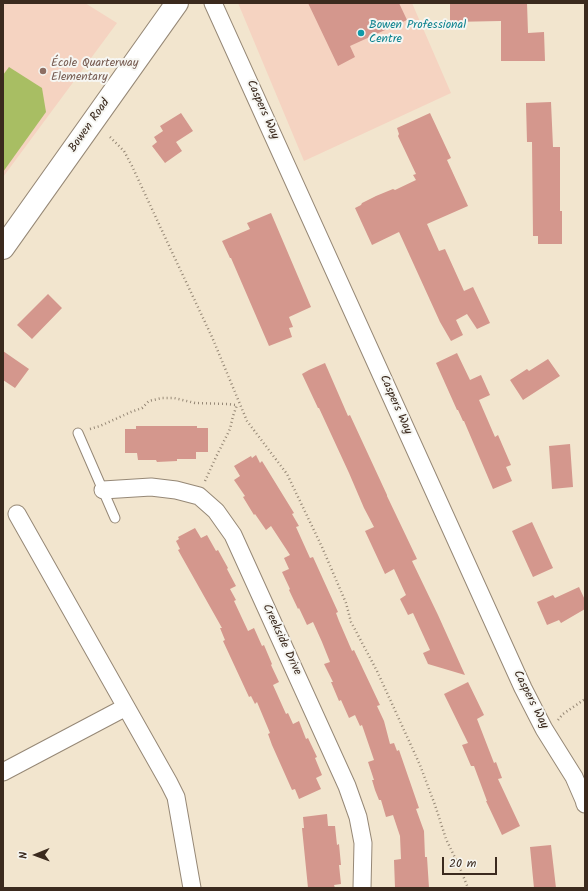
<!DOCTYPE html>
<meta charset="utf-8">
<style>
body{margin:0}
#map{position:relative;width:588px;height:891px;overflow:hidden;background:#f2e5ce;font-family:Kalam,sans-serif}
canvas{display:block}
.frame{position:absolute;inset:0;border:4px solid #3b2a1e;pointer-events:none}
.north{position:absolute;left:16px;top:835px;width:40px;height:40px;-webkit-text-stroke:3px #f6f6f2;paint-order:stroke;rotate:269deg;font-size:11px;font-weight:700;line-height:16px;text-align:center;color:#3b2a1e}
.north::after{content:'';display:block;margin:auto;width:14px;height:18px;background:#3b2a1e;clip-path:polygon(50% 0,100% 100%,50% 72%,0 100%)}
.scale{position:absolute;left:442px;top:857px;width:55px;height:18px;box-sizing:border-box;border:2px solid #3b2a1e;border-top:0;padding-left:5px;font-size:12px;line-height:14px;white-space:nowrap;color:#3b2a1e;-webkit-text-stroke:3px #f6f6f2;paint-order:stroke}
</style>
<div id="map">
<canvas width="588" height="891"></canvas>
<div class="frame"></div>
<div class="north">N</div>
<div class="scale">20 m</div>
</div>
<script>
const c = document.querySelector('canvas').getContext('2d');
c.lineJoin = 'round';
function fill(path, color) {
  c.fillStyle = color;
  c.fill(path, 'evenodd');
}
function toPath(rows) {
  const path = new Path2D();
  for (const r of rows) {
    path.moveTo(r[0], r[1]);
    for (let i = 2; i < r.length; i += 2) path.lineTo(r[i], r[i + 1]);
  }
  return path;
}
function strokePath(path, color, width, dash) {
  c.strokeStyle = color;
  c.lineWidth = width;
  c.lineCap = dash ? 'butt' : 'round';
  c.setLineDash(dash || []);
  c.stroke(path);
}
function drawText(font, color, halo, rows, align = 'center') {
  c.font = font + ' Kalam,sans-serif';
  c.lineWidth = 4;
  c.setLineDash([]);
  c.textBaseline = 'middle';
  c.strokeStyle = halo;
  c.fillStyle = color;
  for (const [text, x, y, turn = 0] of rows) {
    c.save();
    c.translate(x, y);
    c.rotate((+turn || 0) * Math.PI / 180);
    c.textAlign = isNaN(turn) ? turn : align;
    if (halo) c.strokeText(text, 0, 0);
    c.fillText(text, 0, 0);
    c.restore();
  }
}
const built = toPath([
 [3,3,85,3,117,23,3,177],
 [238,3,412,3,451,93,304,161]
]);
const green = toPath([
 [9,67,42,88,46,112,3,172,3,75]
]);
const building = toPath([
 [308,3,399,3,407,20,350,46,355,57,338,66],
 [450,3,527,3,528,33,544,32,545,61,501,61,501,21,450,22],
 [551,102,553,147,560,147,560,211,562,211,562,244,538,244,538,236,533,236,532,142,527,142,526,103],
 [181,113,193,131,176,142,182,151,165,163,152,146,157,142,154,137,163,131,160,126],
 [430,113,451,158,447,160,468,206,427,224,439,251,445,249,464,291,473,287,490,323,477,329,467,314,456,320,463,335,451,341,440,322,399,232,372,245,355,208,361,205,362,203,376,196,393,189,395,190,416,180,413,175,416,174,398,136,399,134,397,128],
 [271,213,311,307,289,317,293,327,289,328,292,337,269,346,231,258,230,258,222,241,250,229,247,223],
 [48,294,62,308,32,339,17,325],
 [3,351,29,369,15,388,3,380],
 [457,353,470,380,481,375,490,395,479,400,495,437,498,435,511,465,506,467,512,481,493,489,464,421,463,421,458,410,457,410,436,363],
 [548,359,560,376,523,400,510,380,527,369,529,371],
 [325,363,348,416,350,415,387,495,387,496,417,559,412,561,438,615,465,675,428,664,423,653,430,650,413,613,408,615,400,599,406,595,394,569,385,574,365,531,374,527,364,508,349,473,319,408,318,408,302,374,309,370],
 [136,426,197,426,197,428,208,428,208,452,196,452,196,459,177,459,177,461,157,462,156,460,138,460,137,453,125,453,125,429,136,429],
 [570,444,573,487,552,489,549,446],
 [256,455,260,463,262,461,294,513,292,514,299,526,296,527,310,558,313,557,338,612,336,613,339,621,352,651,354,650,380,705,377,706,384,721,390,744,394,743,397,751,399,750,419,808,416,809,424,831,425,857,427,857,429,888,395,888,394,860,401,859,400,836,393,815,386,817,381,800,379,800,375,790,372,780,374,780,368,762,374,760,362,725,360,726,355,715,349,718,341,700,339,701,331,682,333,682,324,664,330,662,322,642,313,622,307,625,299,608,298,609,289,590,290,589,282,572,289,569,284,558,290,555,271,526,266,530,255,514,254,515,243,497,245,496,234,480,240,476,234,466,251,456,252,458],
 [532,522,553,568,533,577,512,531],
 [195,528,201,538,207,535,216,551,218,550,228,568,227,569,236,586,230,589,236,600,234,601,248,631,254,628,262,646,264,645,272,664,271,665,279,682,273,685,286,714,288,713,293,724,299,721,306,739,308,738,317,757,315,758,322,775,316,778,321,789,299,799,295,789,292,790,272,745,268,734,270,733,257,702,255,704,251,696,249,697,223,641,225,640,220,628,222,628,178,550,180,549,176,541,179,539,178,537],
 [579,587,585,600,585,609,561,623,559,620,547,625,537,602,553,595,555,598],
 [468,682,484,715,477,719,494,763,496,762,502,778,498,779,520,826,502,835,486,801,487,801,474,766,471,766,462,745,468,743,444,694],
 [327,814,328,826,335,826,337,845,339,844,341,865,339,865,341,884,334,885,335,888,308,888,302,828,304,828,303,817],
 [551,845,556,888,534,888,530,847]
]);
const path = toPath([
 [110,137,124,151,132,166,171,250,212,337,247,421,287,474,322,547,346,603,351,622,377,671,420,765,435,805,446,839,460,868,468,888],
 [90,429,100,426,131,412,142,408,149,401,162,398,174,398,195,403,227,404,236,405],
 [205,481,216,457,230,429,233,416,237,405],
 [558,720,563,714,585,699]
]);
const service = toPath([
 [78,433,115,518]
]);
const minor = toPath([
 [213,3,523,688,544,729,574,777,584,800,585,804],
 [103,490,151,487,176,490,199,496,216,511,233,535,347,786,358,817,363,843,362,888],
 [17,514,169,783,176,797,192,888],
 [3,772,126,707]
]);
const secondary = toPath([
 [3,248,177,3]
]);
const markers = [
 [361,33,4,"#0f9aa8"],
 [43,71,4,"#8d6e63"]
];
const cultureNames = [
 ["Bowen Professional",369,26],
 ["Centre",369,40]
];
const educationNames = [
 ["École Quarterway",51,64],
 ["Elementary",51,78]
];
const streetNames = [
 ["Caspers Way",262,110,66],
 ["Bowen Road",90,126,-55],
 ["Caspers Way",395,405,66],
 ["Creekside Drive",281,640,65],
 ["Caspers Way",530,700,63]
];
fill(built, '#f5d3c1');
fill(green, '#a8be63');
fill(building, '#d4978d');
strokePath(service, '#968876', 11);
strokePath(minor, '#968876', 19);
strokePath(secondary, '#968876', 24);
strokePath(path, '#968876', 2.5, [1, 3]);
strokePath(service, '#fff', 9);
strokePath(minor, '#fff', 17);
strokePath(secondary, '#fff', 22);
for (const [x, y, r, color] of markers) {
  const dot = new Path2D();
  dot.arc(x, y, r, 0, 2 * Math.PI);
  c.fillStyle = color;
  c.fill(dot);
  strokePath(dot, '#f6f6f2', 1.5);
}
drawText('12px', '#0d838f', '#f6f6f2', cultureNames, 'left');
drawText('12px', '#785e54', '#f6f6f2', educationNames, 'left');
drawText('12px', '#3b2a1e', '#f6f6f2', streetNames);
</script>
